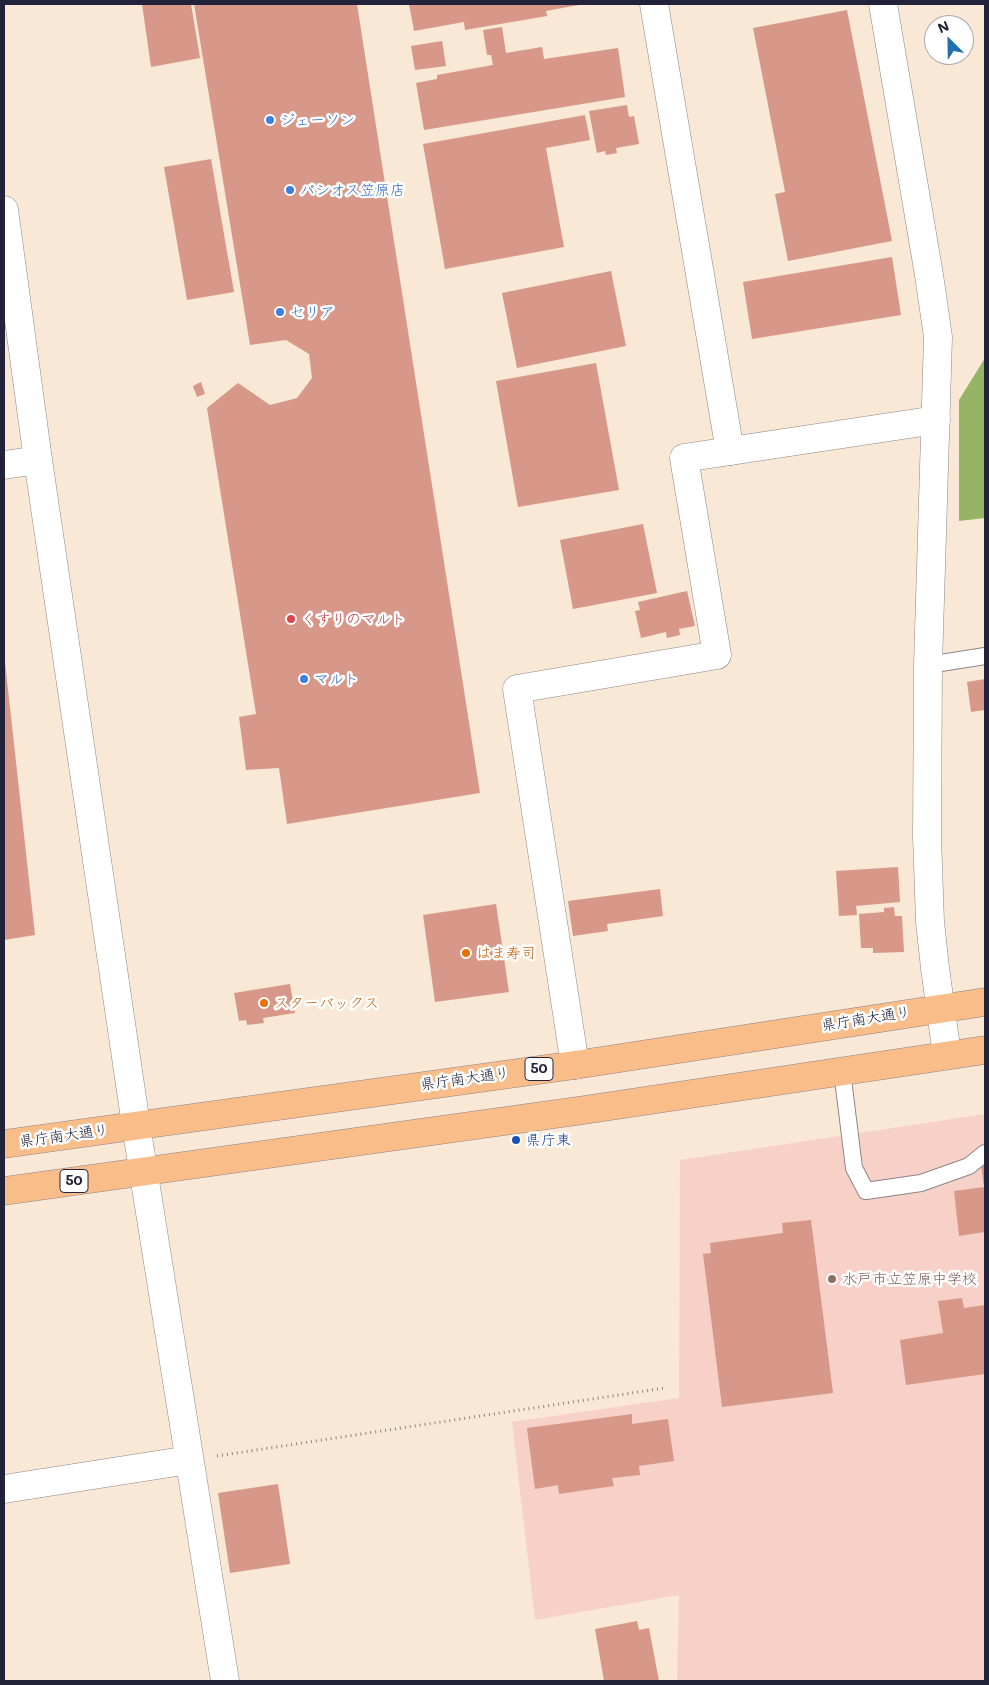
<!DOCTYPE html>
<meta charset="utf-8">
<style>
body{margin:0}
#map{position:relative;width:989px;height:1685px;overflow:hidden;background:#f8e8d5;font-family:Mali,sans-serif}
canvas{display:block}
.frame{position:absolute;inset:0;border:5px solid #22223b;pointer-events:none}
.north{position:absolute;left:924px;top:15px;width:50px;height:50px;box-sizing:border-box;background:#fff;border:1px solid #a7a7b1;border-radius:50%;rotate:337deg;font-size:14px;font-weight:700;line-height:20px;text-align:center;color:#22223b}
.north::after{content:'';display:block;margin:auto;width:18px;height:22px;background:#1f6fb2;clip-path:polygon(50% 0,100% 100%,50% 72%,0 100%)}
</style>
<div id="map">
<canvas width="989" height="1685"></canvas>
<div class="frame"></div>
<div class="north">N</div>
</div>
<script>
const c = document.querySelector('canvas').getContext('2d');
c.lineJoin = 'round';
function fill(path, color) {
  c.fillStyle = color;
  c.fill(path, 'evenodd');
}
function toPath(rows) {
  const path = new Path2D();
  for (const r of rows) {
    path.moveTo(r[0], r[1]);
    for (let i = 2; i < r.length; i += 2) path.lineTo(r[i], r[i + 1]);
  }
  return path;
}
function strokePath(path, color, width, dash) {
  c.strokeStyle = color;
  c.lineWidth = width;
  c.lineCap = dash ? 'butt' : 'round';
  c.setLineDash(dash || []);
  c.stroke(path);
}
function drawText(font, color, halo, rows, align = 'center') {
  c.font = font + ' Mali,"Klee One",sans-serif';
  c.lineWidth = 5;
  c.setLineDash([]);
  c.textBaseline = 'middle';
  c.strokeStyle = halo;
  c.fillStyle = color;
  for (const [text, x, y, turn = 0] of rows) {
    c.save();
    c.translate(x, y);
    c.rotate((+turn || 0) * Math.PI / 180);
    c.textAlign = isNaN(turn) ? turn : align;
    if (halo) c.strokeText(text, 0, 0);
    c.fillText(text, 0, 0);
    c.restore();
  }
}
const built = toPath([
 [985,1114,985,1681,677,1681,679,1595,535,1620,512,1422,679,1398,680,1160]
]);
const forest = toPath([
 [985,358,985,518,959,521,959,400]
]);
const building = toPath([
 [142,4,191,4,200,58,151,67],
 [194,4,357,4,480,793,287,824,279,768,246,770,239,717,256,714,207,408,238,383,270,405,297,398,312,378,309,354,286,340,250,345],
 [409,4,579,4,579,5,546,11,547,16,465,30,464,22,414,31],
 [847,10,892,241,788,261,775,194,785,192,753,28],
 [502,27,506,53,542,47,544,59,618,48,625,97,424,130,416,83,437,79,437,75,493,65,491,55,487,55,483,30],
 [442,41,446,66,415,70,411,46],
 [627,105,629,117,634,116,639,144,616,148,617,153,606,155,605,151,597,153,589,111],
 [585,115,590,140,546,148,564,247,445,269,423,144],
 [211,159,234,292,187,300,164,167],
 [892,257,901,315,752,339,743,282],
 [611,271,626,346,517,368,502,293],
 [596,363,619,490,518,507,496,381],
 [201,382,205,394,197,397,193,386],
 [643,524,657,593,573,609,560,540],
 [687,591,695,626,679,629,680,635,667,638,666,632,641,638,635,611,640,610,638,602],
 [4,662,5,662,35,935,4,940],
 [985,679,985,710,971,712,967,682],
 [898,867,900,902,856,906,857,915,839,916,836,871],
 [660,889,663,916,607,924,608,931,573,936,568,901],
 [496,904,509,992,435,1002,423,915],
 [894,907,895,916,902,916,904,952,873,953,873,948,861,948,859,914,884,912,884,908],
 [290,984,295,1013,263,1018,264,1023,247,1025,246,1020,239,1021,234,993],
 [981,1165,985,1165,985,1232,959,1236,954,1191,984,1187],
 [811,1220,833,1393,722,1407,703,1254,711,1253,710,1243,783,1233,782,1223],
 [962,1298,964,1308,985,1305,985,1374,906,1385,900,1340,943,1333,938,1301],
 [632,1414,632,1424,668,1419,674,1461,639,1466,640,1475,612,1478,614,1486,559,1494,558,1485,535,1489,527,1428],
 [278,1484,290,1564,230,1573,218,1493],
 [637,1621,639,1630,649,1628,659,1681,604,1681,595,1629]
]);
const path = toPath([
 [217,1456,665,1388]
]);
const service = toPath([
 [928,665,985,656],
 [842,1071,854,1168,866,1191,921,1183,969,1166,985,1153]
]);
const minor = toPath([
 [575,1065,517,689,717,655,684,458,936,420],
 [4,1489,189,1460]
]);
const tertiary = toPath([
 [654,4,730,451],
 [883,4,929,275,938,337,928,665,927,836,930,922,935,968,947,1055],
 [4,210,38,460,136,1125,225,1681],
 [4,465,38,460]
]);
const primary = toPath([
 [4,1144,575,1065,985,1002],
 [4,1191,584,1110,985,1050]
]);
const markers = [
 [270,120,5,"#3f7fe0"],
 [290,190,5,"#3f7fe0"],
 [280,312,5,"#3f7fe0"],
 [291,619,5,"#e0444e"],
 [304,679,5,"#3f7fe0"],
 [466,953,5,"#e8710a"],
 [264,1003,5,"#e8710a"],
 [516,1140,5,"#1a4fb4"],
 [832,1279,5,"#8d6e63"]
];
const shields = [
 [539,1069,28],
 [74,1181,28]
];
const shieldNames = [
 ["50",539,1069],
 ["50",74,1181]
];
const shopNames = [
 ["ジェーソン",280,120],
 ["パシオス笠原店",300,190],
 ["セリア",290,312],
 ["マルト",314,679]
];
const healthNames = [
 ["くすりのマルト",301,619]
];
const foodNames = [
 ["はま寿司",476,953],
 ["スターバックス",274,1003]
];
const streetNames = [
 ["県庁南大通り",866,1019,-9],
 ["県庁南大通り",465,1079,-8],
 ["県庁南大通り",64,1136,-8]
];
const transitNames = [
 ["県庁東",526,1140]
];
const educationNames = [
 ["水戸市立笠原中学校",842,1279]
];
fill(built, '#f7d1c7');
fill(forest, '#96b466');
fill(building, '#d79789');
strokePath(service, '#8d8588', 18);
strokePath(minor, '#8d8588', 29);
strokePath(tertiary, '#8d8588', 29);
strokePath(primary, '#8d8588', 29);
strokePath(path, '#8d8588', 3, [1, 4]);
strokePath(service, '#fff', 16);
strokePath(minor, '#fff', 28);
strokePath(tertiary, '#fff', 28);
strokePath(primary, '#f8bd89', 28);
for (const [x, y, r, color] of markers) {
  const dot = new Path2D();
  dot.arc(x, y, r, 0, 2 * Math.PI);
  c.fillStyle = color;
  c.fill(dot);
  strokePath(dot, '#fff', 2);
}
for (const [x, y, w] of shields) {
  const box = new Path2D();
  box.roundRect(x - w / 2, y - 11.5, w, 23, 4);
  c.fillStyle = '#fff';
  c.fill(box);
  strokePath(box, '#22223b', 1);
}
drawText('bold 14px', '#22223b', null, shieldNames);
drawText('15px', '#366cbe', '#fff', shopNames, 'left');
drawText('15px', '#be3a42', '#fff', healthNames, 'left');
drawText('15px', '#c56008', '#fff', foodNames, 'left');
drawText('15px', '#22223b', '#fff', streetNames);
drawText('15px', '#164399', '#fff', transitNames, 'left');
drawText('15px', '#785e54', '#fff', educationNames, 'left');
</script>
